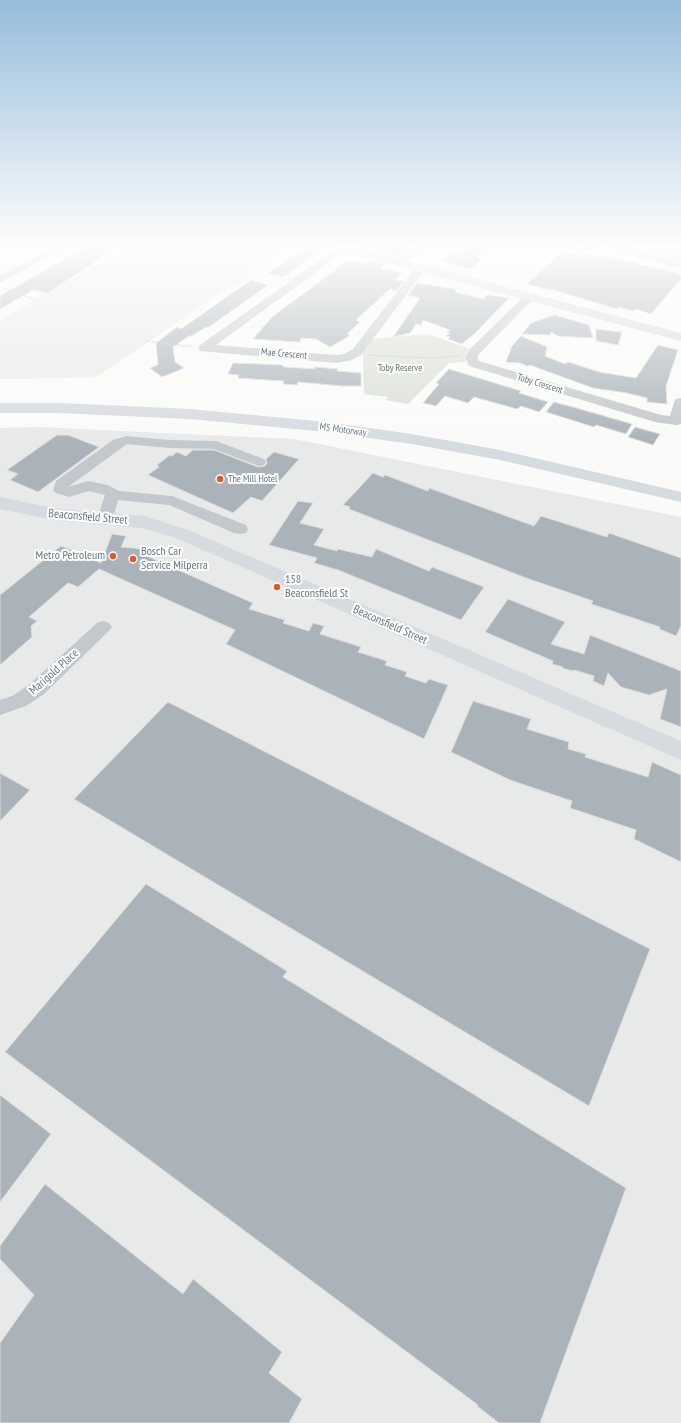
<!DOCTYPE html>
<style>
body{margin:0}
canvas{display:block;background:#fafaf8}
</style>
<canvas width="681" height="1423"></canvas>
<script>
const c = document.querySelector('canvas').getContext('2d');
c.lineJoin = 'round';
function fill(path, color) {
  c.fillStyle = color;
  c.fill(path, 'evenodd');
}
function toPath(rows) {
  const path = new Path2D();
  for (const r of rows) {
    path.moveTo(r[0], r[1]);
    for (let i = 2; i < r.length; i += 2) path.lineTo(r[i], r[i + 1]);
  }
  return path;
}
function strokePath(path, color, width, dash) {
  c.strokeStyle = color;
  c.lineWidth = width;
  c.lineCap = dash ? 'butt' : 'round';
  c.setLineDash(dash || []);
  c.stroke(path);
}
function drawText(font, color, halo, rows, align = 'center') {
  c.font = font + ' "PT Sans Narrow",sans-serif';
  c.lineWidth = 4;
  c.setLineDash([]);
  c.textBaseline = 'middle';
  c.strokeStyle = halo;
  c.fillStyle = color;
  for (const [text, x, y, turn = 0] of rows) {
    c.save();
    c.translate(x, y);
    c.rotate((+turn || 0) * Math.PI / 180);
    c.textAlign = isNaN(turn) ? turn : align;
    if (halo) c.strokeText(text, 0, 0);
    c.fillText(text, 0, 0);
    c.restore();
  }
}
const built = toPath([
 [131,246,290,246,96,377,0,379,0,320],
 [38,427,294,439,681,517,681,1423,0,1423,0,428]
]);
const green = toPath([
 [615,246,681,246,681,262],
 [428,334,470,349,465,355,466,362,449,363,408,404,385,400,388,397,364,394,363,353,373,339]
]);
const building = toPath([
 [87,246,119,246,48,293,33,290,0,309,0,296,87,246],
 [388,246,408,246,396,256,380,252,388,246],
 [469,246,489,246,476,258,482,259,470,269,441,261,454,251,461,253,469,246],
 [305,247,309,251,316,253,283,277,268,273,305,247],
 [562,252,570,255,572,253,584,256,586,254,632,262,681,275,681,279,651,314,636,309,634,311,619,307,617,309,551,289,550,290,527,284,562,252],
 [349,260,365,264,369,260,385,264,381,268,402,273,395,280,404,281,396,291,390,289,356,320,360,322,347,334,350,335,346,338,330,347,316,339,301,338,300,342,253,339,272,317,349,260],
 [251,280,268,285,209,327,206,327,191,336,189,336,173,347,175,362,184,368,162,377,150,368,158,365,156,343,177,327,181,329,251,280],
 [417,283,456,289,455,292,483,299,488,295,509,298,475,333,462,344,448,339,450,337,446,336,450,333,447,333,450,330,423,320,421,325,416,324,410,333,393,337,420,298,408,295,417,283],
 [555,315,589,325,593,338,558,336,551,332,550,335,522,334,531,323,555,315],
 [596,329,622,332,618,345,596,341,596,329],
 [521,336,547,347,545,356,565,364,568,362,599,372,636,378,658,345,678,350,666,386,667,404,647,402,647,398,627,393,593,388,530,365,527,366,520,363,506,362,512,346,521,336],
 [233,363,282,365,284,367,315,369,315,367,338,369,337,371,361,373,361,386,342,386,298,382,297,385,283,384,284,381,238,378,239,375,228,374,233,363],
 [449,369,521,391,519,393,548,402,539,412,521,406,517,409,474,397,468,403,445,396,436,406,423,403,439,384,436,383,449,369],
 [554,402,580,409,632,424,626,434,596,425,594,427,546,412,554,402],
 [635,427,660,434,653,445,628,437,635,427],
 [57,435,68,435,99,447,38,492,10,480,18,474,7,470,57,435],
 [193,450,214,450,258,467,265,466,267,463,266,459,274,452,299,459,262,501,251,497,233,513,148,475,159,467,157,465,170,455,172,456,177,452,186,456,193,450],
 [373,473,383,477,385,475,428,491,429,488,534,526,541,516,607,537,609,533,681,558,681,626,676,636,659,629,660,627,591,604,593,601,526,578,349,509,350,507,343,505,373,473],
 [298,501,313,503,300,523,324,529,314,545,337,551,338,549,372,557,376,549,429,571,432,567,484,587,461,620,338,570,314,563,317,558,269,545,298,501],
 [112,534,126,536,121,547,144,549,142,554,253,603,249,609,285,620,283,623,309,631,313,623,324,626,320,634,361,647,358,652,387,661,385,665,407,672,405,676,426,683,429,679,448,685,424,739,226,644,235,630,99,569,78,587,68,583,29,617,37,621,31,626,32,637,0,665,0,595,61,546,101,563,112,534],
 [508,599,565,622,551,644,584,654,590,635,681,671,681,727,660,719,667,689,649,695,621,687,608,673,604,686,593,681,594,676,574,670,573,671,562,668,563,667,552,664,553,661,485,632,508,599],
 [473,701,531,719,527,729,569,742,568,749,586,754,585,757,648,777,652,762,681,775,681,862,634,839,636,830,570,808,572,801,510,780,451,752,473,701],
 [168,702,650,949,589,1106,74,799,168,702],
 [0,773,30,790,0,821,0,773],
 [146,884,287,971,283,977,626,1188,540,1423,499,1423,477,1406,478,1405,5,1052,146,884],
 [0,1095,51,1134,0,1202,0,1095],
 [45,1184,183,1294,193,1279,282,1352,269,1373,302,1399,289,1423,0,1423,0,1343,34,1295,0,1259,0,1246,45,1184]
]);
const path = toPath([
 [572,246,597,250],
 [5,289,37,300],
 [146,341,194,347],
 [368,355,430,358,459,356]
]);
const minor = toPath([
 [56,246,69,246,0,283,0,276,56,246],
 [340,246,348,246,349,248,216,345,336,355,344,354,353,349,417,266,425,266,427,268,425,270,361,355,352,360,336,363,200,351,198,348,200,345,340,246],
 [414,246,426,246,403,264,395,264,394,262,395,260,414,246],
 [603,246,621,246,681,262,681,268,604,248,603,246],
 [529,294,535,297,533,299,479,354,477,357,479,361,661,415,670,416,674,402,676,399,681,398,681,424,676,425,655,422,469,366,465,357,470,349,525,295,529,294],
 [126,436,169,440,216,441,264,459,266,462,264,465,259,466,214,449,169,448,127,444,68,487,88,481,108,485,119,491,172,496,246,525,248,529,246,533,240,534,234,533,169,505,118,500,113,518,110,521,105,523,100,521,97,518,105,495,89,491,69,497,56,493,53,490,56,481,113,440,126,436],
 [103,621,109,623,112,627,109,631,44,694,26,706,0,715,0,700,12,696,30,684,97,623,103,621]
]);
const major = toPath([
 [331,246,352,246,681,333,681,341,333,249,331,246],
 [0,497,53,508,144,516,188,530,681,741,681,760,176,538,142,528,53,520,0,509,0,497]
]);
const highway = toPath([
 [0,403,60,403,190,409,327,422,412,434,500,450,681,492,681,502,500,460,412,444,327,432,190,419,60,413,0,413,0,403]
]);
const markers = [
 [220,479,4,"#e4572e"],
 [113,556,4,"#e4572e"],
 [133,559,4,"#e4572e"],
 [277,587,4,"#e4572e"]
];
const farStreetnames = [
 ["Mae Crescent",284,354,5],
 ["Toby Crescent",540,384,17],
 ["M5 Motorway",343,430,8]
];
const farParknames = [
 ["Toby Reserve",400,368]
];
const farPoinames = [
 ["The Mill Hotel",228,479]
];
const streetNames = [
 ["Beaconsfield Street",88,517,5],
 ["Beaconsfield Street",390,625,24],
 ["Marigold Place",54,672,-42]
];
const poiNames = [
 ["Bosch Car",141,552],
 ["Service Milperra",141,566],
 ["Metro Petroleum",105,556,"right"],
 ["158",285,580],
 ["Beaconsfield St",285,594]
];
fill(built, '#e8e9e9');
fill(green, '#dadfd7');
fill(building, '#aab3b9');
strokePath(building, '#dcdcda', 1);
strokePath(path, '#bbbfc2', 1.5, [1.5, 1.5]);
fill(minor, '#c3c8cc');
fill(major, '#d6dbdf');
fill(highway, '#d6dbdf');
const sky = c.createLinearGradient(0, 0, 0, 445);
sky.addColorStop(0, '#96bcdc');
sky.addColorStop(0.55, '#fdfdfc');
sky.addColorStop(1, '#fdfdfc00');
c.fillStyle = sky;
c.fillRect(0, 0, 681, 445);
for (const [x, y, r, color] of markers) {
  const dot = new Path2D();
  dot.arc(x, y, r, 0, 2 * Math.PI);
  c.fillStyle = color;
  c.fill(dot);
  strokePath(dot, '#fff', 1.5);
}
drawText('10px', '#657683', '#fff', farStreetnames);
drawText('10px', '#687a64', '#fff', farParknames);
drawText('10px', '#657683', '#fff', farPoinames, 'left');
drawText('12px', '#657683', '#fff', streetNames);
drawText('12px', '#657683', '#fff', poiNames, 'left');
</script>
